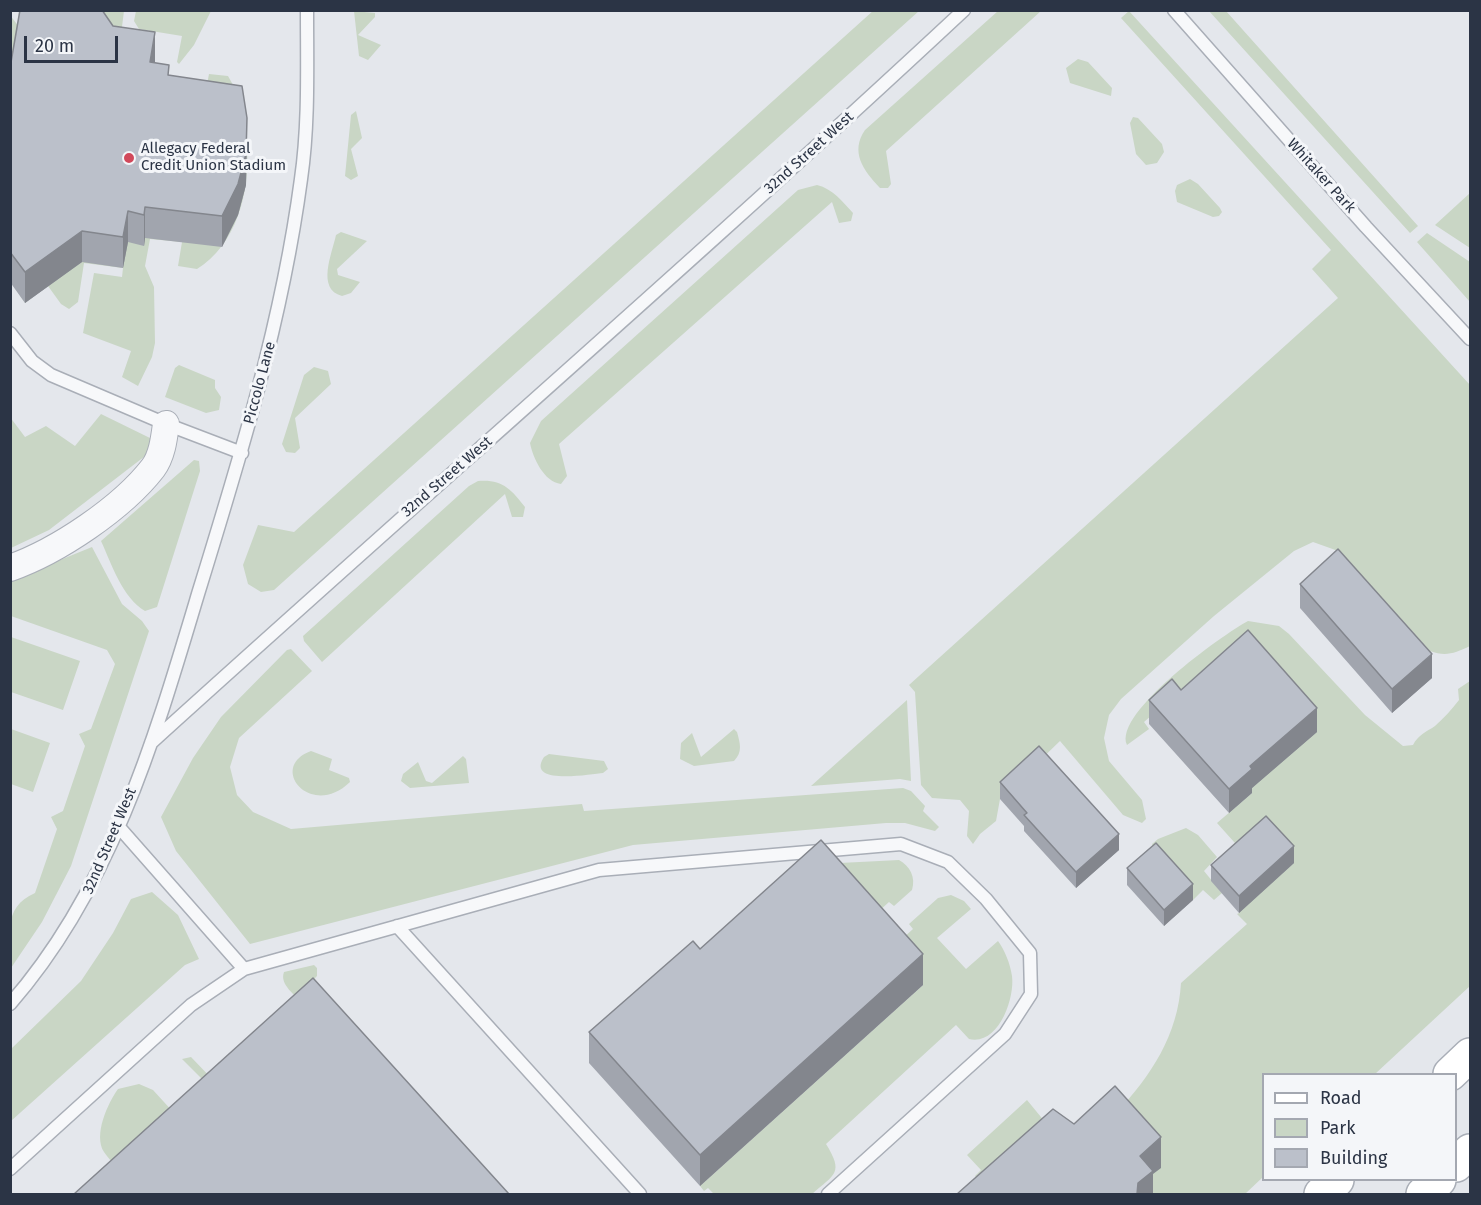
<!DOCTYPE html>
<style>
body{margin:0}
#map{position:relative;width:1481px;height:1205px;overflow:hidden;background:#e4e7ec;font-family:"Fira Sans",sans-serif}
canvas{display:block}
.frame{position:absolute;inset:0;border:12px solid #2b3445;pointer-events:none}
.legend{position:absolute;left:1262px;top:1073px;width:195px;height:108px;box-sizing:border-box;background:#f4f6f9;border:2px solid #a4a8b1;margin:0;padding:8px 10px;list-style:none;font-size:18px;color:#2b3445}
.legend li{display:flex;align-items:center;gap:12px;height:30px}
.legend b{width:30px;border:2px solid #a4a8b1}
.scale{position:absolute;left:24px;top:36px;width:94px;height:27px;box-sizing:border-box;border:3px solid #2b3445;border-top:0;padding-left:8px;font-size:18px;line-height:21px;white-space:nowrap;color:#2b3445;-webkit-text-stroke:4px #f4f6f9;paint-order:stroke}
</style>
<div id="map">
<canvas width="1481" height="1205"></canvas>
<div class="frame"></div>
<ul class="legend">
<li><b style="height:8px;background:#fff"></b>Road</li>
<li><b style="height:16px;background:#c9d6c5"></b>Park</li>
<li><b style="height:16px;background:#bbc0ca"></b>Building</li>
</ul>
<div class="scale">20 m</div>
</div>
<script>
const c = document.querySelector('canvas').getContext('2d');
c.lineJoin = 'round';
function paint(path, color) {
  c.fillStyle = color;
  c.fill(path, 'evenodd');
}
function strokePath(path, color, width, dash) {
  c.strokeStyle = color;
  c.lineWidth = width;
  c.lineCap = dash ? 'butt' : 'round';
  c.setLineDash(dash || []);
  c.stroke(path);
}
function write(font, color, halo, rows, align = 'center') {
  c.font = font + ' "Fira Sans",sans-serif';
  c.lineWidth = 6;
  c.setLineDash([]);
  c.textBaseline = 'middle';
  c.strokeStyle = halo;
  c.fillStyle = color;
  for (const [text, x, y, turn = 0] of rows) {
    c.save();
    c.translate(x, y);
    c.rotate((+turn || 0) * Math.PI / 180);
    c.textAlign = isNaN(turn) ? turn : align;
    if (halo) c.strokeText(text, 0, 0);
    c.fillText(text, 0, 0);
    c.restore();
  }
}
paint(new Path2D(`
 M874 10 919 11 274 590 261 592 248 584 243 565 258 525 294 532Z
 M99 11H124L118 58 202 111 209 74 228 76 246 108C241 121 246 134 247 149 250 193 236 245 197 269L178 266 182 242 150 239 145 266 154 287 155 343 152 357 138 386 122 377 131 351 83 333 94 273 122 277 123 268 84 263 78 302 69 309 61 304 48 286 25 303 11 282 10 15 22 31Z
 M136 11V10L211 11 194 45 179 64 177 62 182 36 139 29 134 21Z
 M354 11 375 13V17L358 35 381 45 368 60 359 56Z
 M998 11H1041L886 151 891 184 888 188H880C863 170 850 152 865 130Z
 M1129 11 1470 385V646C1455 653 1446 657 1430 651L1341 552 1313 542 1294 551 1214 616 1121 699 1109 715 1104 738 1109 761 1142 800 1146 819 1142 823 1123 815 1060 741 1000 799 996 821 980 834 973 844 967 836 969 811 960 800 932 798 921 785 915 692 909 685 1338 298 1312 269 1331 250 1121 18Z
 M1209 11H1226L1418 226 1410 233Z
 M1078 59 1088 62 1112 88 1111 96 1070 83 1066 68Z
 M356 111 362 138 351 149 358 176 351 180 345 176 351 115Z
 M1133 117 1138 118 1162 144 1164 152 1157 163 1146 165 1136 154 1130 123Z
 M1190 179 1198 184 1220 208 1222 212 1219 216 1213 217 1177 202 1175 191 1177 185Z
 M817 185C833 189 842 201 853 213L851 221 839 223 832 202 559 444 567 476 561 484C544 482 533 458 530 443L541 421 798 190Z
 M1470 193V248L1435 225Z
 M341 232 367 241 337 269 338 275 360 282 351 293 342 296C316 289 332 254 336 235Z
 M1427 233 1470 262V302L1417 242Z
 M179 365 215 380V388L221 397 219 410 206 413 165 397 175 368Z
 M314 367 328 371 331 384 295 418 300 448 295 453 286 452 282 444 304 375Z
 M101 414 152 439 149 453 49 530 11 548 10 417 25 437 46 426 75 446Z
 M194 460 199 461 200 471 157 607 145 611C122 597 112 565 101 541Z
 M478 481C502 479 511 489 525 507L523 517H512L505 494 322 662 304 641 303 636 469 486Z
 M92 547 122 604 142 621 149 631 71 866 42 922 11 968C11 937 1 908 35 893L57 829 51 817 63 811 85 746 79 734 91 729 115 664 107 650 11 616V580Z
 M1248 621 1279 626 1289 634 1365 715 1403 746 1413 745C1418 735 1426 732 1435 726 1444 718 1452 709 1459 700L1458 689 1470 681V986L1375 1074H1264L1263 1177 1245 1194H1147L1116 1113C1151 1076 1178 1035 1181 983L1247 924 1237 914 1239 913 1243 852 1217 823 1252 793 1236 641 1144 722 1149 729 1127 745C1113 713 1222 635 1248 621Z
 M11 637 80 661 63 710 11 692Z
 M291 649 312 671 239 738 230 767 237 795 253 812 291 829 582 804 584 811 903 788 911 791 925 806 923 811 939 827 935 831 905 823H886L633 845 250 944 176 851 161 817 193 758 221 717 287 650Z
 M907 700 911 781 900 779 811 786Z
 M11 729 50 743 33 792 11 784Z
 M734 729 737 732C740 743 743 752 734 761L694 766 680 759 681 743 692 733 701 757Z
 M311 751 332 759 329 770 349 778 350 782C311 820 267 767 311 751Z
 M549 754 604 761 608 769 603 773C591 774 525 786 544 757Z
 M463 756 466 759 469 783 410 788 401 781 403 774 418 762 426 781 432 783Z
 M1186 828 1198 835 1217 857 1204 871 1222 893 1214 900 1203 890 1193 900 1156 859 1152 844 1158 839Z
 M899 860C910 866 916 877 912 890L894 906 889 902 867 922 820 864Z
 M152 892 178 915 199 959 185 965 11 1121V1049L81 981 113 933 131 899Z
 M951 895 964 901 971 909 937 938 966 969 998 941C1005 951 1010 963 1012 976 1015 999 998 1046 969 1039L956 1025 826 1144C844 1173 835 1174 812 1194H714L708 1188 704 1191 700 1186 923 985 891 949 913 929 909 924 938 898Z
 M314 965 317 968V976L303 990 317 1006 218 1095 182 1059 191 1057 215 1082 303 1005C296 995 279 985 284 972Z
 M139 1084 153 1090 185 1125 126 1177C119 1169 110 1161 104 1152 93 1135 108 1103 118 1089Z
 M1027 1100 1050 1128 986 1188 975 1176 981 1170 967 1155Z`), '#c9d6c5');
const lane = new Path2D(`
 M1174 10 1366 227 1470 339
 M10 333 32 361 51 375 166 424 242 453
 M151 743C421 498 697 259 964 10
 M118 826 244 969
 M397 926 640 1194
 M10 1004C111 889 155 738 198 594 240 458 282 322 301 179 309 124 307 67 307 10
 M10 1169 191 1005 244 969 599 870 901 844 948 862 986 899 1030 953 1031 994 1005 1034 828 1194`);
const street = new Path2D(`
 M10 568C58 551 122 508 153 468 162 456 164 439 166 424`);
const secondary = new Path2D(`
 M1450 1074 1470 1055
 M1456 1165 1470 1151
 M1321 1194 1337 1180
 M1423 1194 1439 1180`);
strokePath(lane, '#a9aeb7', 15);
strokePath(street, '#a9aeb7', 28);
strokePath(secondary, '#a9aeb7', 36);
strokePath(lane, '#f7f8fa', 12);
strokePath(street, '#f7f8fa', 26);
strokePath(secondary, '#fff', 33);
paint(new Path2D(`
 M113 26 169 75 247 148 246 185 238 215 222 247 145 238 144 246 128 242 123 268 82 262 25 303 10 282V68Z
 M1300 584 1432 678 1392 713 1300 608Z
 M1181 690 1317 732 1252 788V793L1229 813 1149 724V700Z
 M1000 782 1119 850 1076 888 1024 831V826L1000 799Z
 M1294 863 1239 913 1211 881V865Z
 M1127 868 1193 900 1164 926 1127 885Z
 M700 949 923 985 700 1186 589 1063V1032Z`), '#a1a5ae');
paint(new Path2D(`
 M155 32V63L150 62Z
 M247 118 246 185 238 215 222 247V216Z
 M145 207V238L144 246V215Z
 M128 211V242L123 268V237Z
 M82 231V262L25 303V272Z
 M1432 654V678L1392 713V689Z
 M1317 708V732L1252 788V793L1229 813V789L1250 766Z
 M1119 834V850L1076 888V872Z
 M1294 846V863L1239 913V896Z
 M1193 884V900L1164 926V910Z
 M923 954V985L700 1186V1155Z
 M1161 1137V1168L1153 1174V1194H1137L1140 1156Z`), '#83868d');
const building = new Path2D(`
 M20 10H102L113 26 155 32 150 62 169 65 168 75 242 86 247 118 246 154 238 184 222 216 145 207 144 215 128 211 123 237 82 231 25 272 10 252V68Z
 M1338 549 1432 654 1392 689 1300 584Z
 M1248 630 1317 708 1250 766 1252 769 1229 789 1149 700 1172 679 1181 690Z
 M1039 746 1119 834 1076 872 1024 815 1027 813 1000 782Z
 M1266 816 1294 846 1239 896 1211 865Z
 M821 840 923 954 700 1155 589 1032 693 941 700 949Z
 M1156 843 1193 884 1164 910 1127 868Z
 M313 978 509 1194H74Z
 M1115 1086 1161 1137 1140 1156 1153 1171 1138 1183 1137 1194H957L1053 1109 1074 1124Z`);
paint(building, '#bbc0ca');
strokePath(building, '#83868d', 1.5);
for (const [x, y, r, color] of [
 [129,158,6,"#d1495b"]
]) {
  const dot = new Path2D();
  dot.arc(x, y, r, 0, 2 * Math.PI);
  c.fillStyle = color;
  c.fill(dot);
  strokePath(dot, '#f4f6f9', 2);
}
write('15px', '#2b3445', '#f4f6f9', [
 ["Allegacy Federal",141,149],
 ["Credit Union Stadium",141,166]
], 'left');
write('15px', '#2b3445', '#f4f6f9', [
 ["32nd Street West",809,153,-42],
 ["Whitaker Park",1321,176,48],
 ["Piccolo Lane",260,383,-75],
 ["32nd Street West",447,477,-41],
 ["32nd Street West",110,841,-67]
]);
</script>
